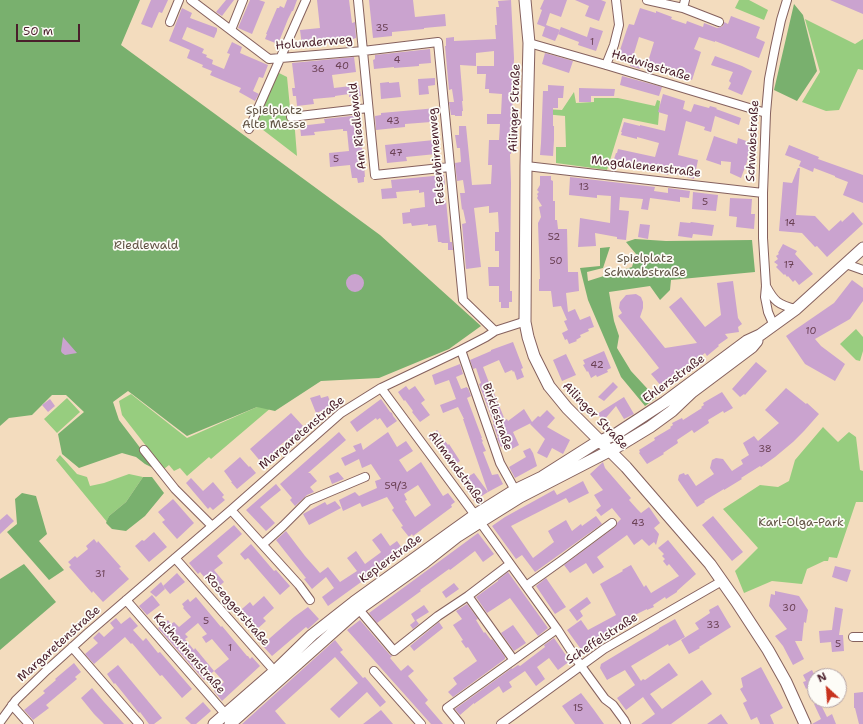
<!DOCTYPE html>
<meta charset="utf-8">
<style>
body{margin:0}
#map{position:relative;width:863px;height:724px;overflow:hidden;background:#f3dcbe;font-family:"Shantell Sans",sans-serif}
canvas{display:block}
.north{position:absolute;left:807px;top:668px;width:40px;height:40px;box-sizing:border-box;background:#fdfcf7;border:1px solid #b5a4a5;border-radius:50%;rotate:334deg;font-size:11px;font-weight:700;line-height:16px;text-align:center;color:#4a1f2b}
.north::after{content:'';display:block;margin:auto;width:14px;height:18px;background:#c8321e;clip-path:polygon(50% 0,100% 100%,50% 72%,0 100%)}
.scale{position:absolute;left:16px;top:24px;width:64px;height:18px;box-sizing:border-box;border:2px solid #4a1f2b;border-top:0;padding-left:5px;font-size:12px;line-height:14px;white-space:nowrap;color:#4a1f2b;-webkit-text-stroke:3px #fdfcf7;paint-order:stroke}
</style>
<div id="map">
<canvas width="863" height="724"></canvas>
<div class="north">N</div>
<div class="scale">50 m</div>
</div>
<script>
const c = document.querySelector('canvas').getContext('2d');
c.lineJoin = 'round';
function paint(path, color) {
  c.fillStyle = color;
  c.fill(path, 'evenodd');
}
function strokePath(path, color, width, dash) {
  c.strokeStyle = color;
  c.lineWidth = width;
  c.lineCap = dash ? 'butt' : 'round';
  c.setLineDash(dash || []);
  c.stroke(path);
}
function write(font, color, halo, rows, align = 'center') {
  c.font = font + ' "Shantell Sans",sans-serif';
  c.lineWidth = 3.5;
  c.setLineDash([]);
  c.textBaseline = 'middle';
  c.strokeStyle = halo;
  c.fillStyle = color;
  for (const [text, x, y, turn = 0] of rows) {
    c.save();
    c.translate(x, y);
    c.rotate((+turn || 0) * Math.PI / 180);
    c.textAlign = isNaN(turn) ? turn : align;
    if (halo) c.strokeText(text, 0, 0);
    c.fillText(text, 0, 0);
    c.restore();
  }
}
paint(new Path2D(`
 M739 0H749L768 10 764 20 735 8Z
 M805 19 855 44 863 39V70L858 69 839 110 826 111 802 102 820 72Z
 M277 72 287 77 291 118H294L297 156 254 123Z
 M574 92 576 103 594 102V98H618L655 106 657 100 660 101 658 125 623 118 607 170 556 163V147H566L565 116 544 114V109L562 110Z
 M856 329 863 337V351L860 361 856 360 840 344Z
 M131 394 187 438 257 407H272L211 459 209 457 187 476 180 468 174 471 169 465 164 469 122 415 119 401Z
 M67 398 80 412 57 433 44 419Z
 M823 427 838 442 849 432 856 437 860 470 863 471V502H856L837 558 829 557 828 561H824L807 569 802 584 772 581 744 593 735 571 758 548 723 509 760 485 778 487 789 481 795 460Z
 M60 455 77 474 87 477 90 486 104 483 129 474 143 477 126 502 109 516 107 522 56 460Z`), '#97cd7f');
paint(new Path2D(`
 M0 0H140L121 45 380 235 481 326 449 349 379 378 321 381 275 411 257 407 187 436 128 391 113 402 119 420 157 470 145 464 136 457 122 453 79 468 62 454 58 434 84 412 66 395H52L32 415 9 418 0 426Z
 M794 4 803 15 817 71 797 101 774 90Z
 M635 239 666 241 752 240 755 272 671 280 670 290 660 300 650 286 609 292 614 321 619 336 617 348 631 371 656 398 645 406 621 377 588 300 580 268 600 266V248L610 247 603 268 587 272 588 281 632 267 636 254 626 242Z
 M143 477H152L164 493 145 516 126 531 112 529 106 523 109 516 126 502Z
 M22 493 36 496 47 534 39 541 64 570 49 580 7 532 17 524 15 499Z
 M24 564 56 602 0 650V579Z`), '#79b06e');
paint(new Path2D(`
 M151 0H168L162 13 159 12 152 28 141 24Z
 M226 0H234L222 16 216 12Z
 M250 0H259L265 2 252 34 238 28Z
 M287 0H297L293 11H292L288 19 278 44 265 39 267 34H266L277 8H279L280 6 284 8Z
 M317 0H349L352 23 355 22 356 38 353 39 352 37 338 39V42L302 45 300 30 320 28Z
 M369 0H413L415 17 445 14 446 26 424 28V29L392 32V36L373 38Z
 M511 0 514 58 511 154H510L511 183 510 285V291H512V302H509V308H501V302H499V286H489L488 267H499V251H495V232H499L498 212 489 213V206L474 208 481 267 466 269 462 224 466 223 463 209 462 210 460 193H465L463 180 457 181 455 163 461 162 460 148H457L455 135H459V126H466L472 185 491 184 492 165H488L489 140H499L500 124H487V114H501L502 94 489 93V89H485L486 74H477V66H494V51L476 53V66L460 65 463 101H462L463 111H462V116H455V115H451L449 102H454L452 89 449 90 445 46H446V38L454 37V41L496 39 495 25H497L496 7H499L498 1Z
 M544 0H567L561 17 550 13 546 25 560 30 555 41 542 36 545 27 537 24 542 10 540 9Z
 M575 0H601L606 2 599 21 585 16 589 6Z
 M830 0H863V14Z
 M182 8 192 13 190 18 217 28V31L214 38 187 27 182 39 204 49 202 53 207 55 206 57 213 60 212 64 224 69 230 54 227 53 232 42 242 47 240 53 268 65 263 78 259 77 253 91 259 94 255 101 239 92 241 88 210 75 212 71 202 67 203 65 187 58 190 50 169 41Z
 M640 8 656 13V11L672 17 671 19 686 24 687 21 703 27 704 23 717 28 723 26 724 22 728 24 731 16 760 27 756 38 765 42 759 58 715 41V42L699 37 694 49 701 52 692 80 647 65 654 42 639 37 631 63 617 59 627 29 629 24 634 25Z
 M561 27 587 37 590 27 603 31 596 51 578 45 579 42 558 34Z
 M430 49 431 63 419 64V66L394 68V67L374 69 373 60 375 59V55Z
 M545 53 573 61 569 73 542 64Z
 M715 56 742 66 752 71 742 95 728 89 731 83 729 81 733 72 711 65Z
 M354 57 356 72 332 75 334 88 359 85 361 96 349 97V94L335 96V97L313 99 314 104 297 106 296 96H293L292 88H295L292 63Z
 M633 59 642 62 640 69 630 66Z
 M622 76 662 87 659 96 620 85Z
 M435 78V85L428 86 429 94 419 95 418 79Z
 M389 82V83L399 82 401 97 381 99 380 83Z
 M548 85 564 86 563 98H558V108H553V126H554V140L553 156 540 155 541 143 543 91H548Z
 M579 88 615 89 614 96H591V102H579Z
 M663 94 685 101 683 109 691 112 694 104 709 108 710 106 717 108 716 109 741 118 739 125 715 116 711 132 704 130 705 127 686 121 678 155 698 160 694 179 669 172 668 175 652 171V169L630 164V165L615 161 616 159H614L616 153H617L618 149 655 157 659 143 637 137V139L621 135 622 132H621L624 122 640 126V125L665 131 668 115 658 112Z
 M437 108 438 116H431V122L405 124V127L376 130 375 116 381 115V113Z
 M360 115 361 126 354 127 356 142 361 141 363 153H359L360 166 364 165 365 177H364V182L358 183 357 178H352L350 165 330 167 329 153 349 151 347 131H343V129L314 132 315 135 301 136 300 126 325 123 324 119Z
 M714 136 737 144 738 138 752 143 747 158 748 159 741 178 730 173 731 162 721 161V165L706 160Z
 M434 140 436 154 406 157 407 161 387 163 385 145Z
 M789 145 819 157 818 159 863 175V203L843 195 848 182 835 177V176L814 168 813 172 799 166 801 161 785 155Z
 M798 168H800L796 215 815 216 829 231 841 220 842 222 853 212 863 224 827 257 817 246 815 247 802 233 779 231 783 182 792 183Z
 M444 175 445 185H442L444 200H446L450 242H452L453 250H448V243H442L441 242H438L436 225 428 226V224L412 226 411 223 403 224 402 213 410 212V209L425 207 424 192 419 193V190L396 192 397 198 382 199 381 189 392 188 391 180Z
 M540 176H551V180L553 181V201H555V220H557L558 229H567L568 272H578L579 291 566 293 568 312 575 309 580 320 590 316 594 327 588 329 589 331 580 335 581 337 576 340 577 341 569 344 567 339 565 340 562 333 568 330 564 321 567 320 561 306 553 307 551 291H539V279H540L538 223 541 217 539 207 542 206 537 198 538 196 537 194 539 192 537 190 540 185Z
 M570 177 655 187 654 191 668 193V188L690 191 689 198 680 197V202L650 198 648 210 641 209 643 199 620 197 619 210 629 211 626 240 617 239V237L595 233 596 246 578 247 580 218 610 223 611 196 597 195V198L569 195Z
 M693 192 718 195 716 211 692 209Z
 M730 198 752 199 751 214H755L754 229 736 227 737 217 729 216Z
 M680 222 690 223 691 222 714 225 712 236 693 234 692 238 678 236Z
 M640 224 650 225 648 239 638 237Z
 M783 244 797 251 795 254 813 274 799 285 795 280 793 282 788 276 787 277 785 274 784 275 776 267 778 265 774 262 778 259 776 256 779 254 778 253Z
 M346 283a9 9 0 1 1 18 0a9 9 0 1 1-18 0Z
 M852 280 863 288V301L850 319 815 339 821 346 845 364 835 381 805 364 786 336 834 303Z
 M733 281 738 318 742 324 738 327 739 332 725 334 728 338 718 345 719 346 707 356 705 353 683 370 685 373 671 383 670 381 662 387 651 374 659 368 618 316 622 313 619 308 620 302 626 295 636 294 641 297 643 302V308L640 317 665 348 697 343 669 307 681 297 705 327 721 315 717 283Z
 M63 337 77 353 65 355 62 353 61 351Z
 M513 342 523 368 521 369 524 377 517 380 514 371 513 372 512 370 505 373 499 360 483 367 493 393H494L505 420 507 419 508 421 524 409 532 422 538 416 540 417 547 410 555 418 547 427 570 440 563 454 552 448 547 458 537 453 545 439 530 424 531 423 513 432 519 445 510 450 507 444 501 447 497 438H498L493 424H494L479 384 481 383 476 368 473 369 470 360 491 351V350Z
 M604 351 611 368 607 370 608 372 597 377 596 375 591 378 588 371 587 372 583 365 585 364 583 360Z
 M566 354 576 375 562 381 553 360Z
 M756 362 767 371 745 395 744 394 740 397 732 389Z
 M460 364 463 374 456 377 461 389 467 387V388H468L471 396 467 398 482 438H481L483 441 482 442 486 451 483 452 492 475 498 474 503 484 488 492 463 419H464L458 407 443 413 440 405 456 399 449 380 435 385 432 375Z
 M613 382 618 387 604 401 598 397Z
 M406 386 409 390 415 386 425 400 421 403 430 415 420 422 412 412 413 411 405 400 404 401 398 392Z
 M786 388 806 404 807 403 819 414 804 431 793 442 775 457 761 467 760 466 741 478 742 479 724 490V489L704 501 705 502 697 507 678 480 679 475 681 474 684 473 685 475 688 474 696 486 714 474 710 468 712 460 716 458 723 459 732 471 743 464 741 460 749 455 743 443 754 436 758 441 779 423 765 410Z
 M722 392 733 408 724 413 723 411 708 420 709 423 694 433 692 430 677 440 678 443 663 453 664 454 647 464 639 453 640 452 639 450 655 440 654 438 671 428 670 427 673 425 672 423 682 418 683 420 702 408 701 407 704 405 703 403Z
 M320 395 321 398 328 396 332 407 316 413 310 398Z
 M624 397 634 414 624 419 616 406 604 420 597 414Z
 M50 399 55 406 48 412 42 405Z
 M381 399 390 412 392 413 393 416 397 421 387 428 380 418 377 420 376 418 357 432 350 422Z
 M291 413 303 426 301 428 303 431 291 441 289 438 278 447 275 450 278 453 266 463 263 460 261 462 250 449Z
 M437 430 448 445 449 444 460 461 451 468 436 445 435 446 428 437Z
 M339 432 346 440 308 473H310L317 481 310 487 314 492 307 495 295 506 290 500 292 498 280 484Z
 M388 432 397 447 406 441 413 451 399 460 407 472 421 462 443 496 448 493 455 502 451 505 452 507 425 527 413 536 412 534 409 537 401 527 403 526 392 510 394 508 387 497 362 507 360 503 343 511 339 500 355 492 359 496 377 488 375 481 381 479 371 464 362 468 359 459 345 466 341 458 356 451 353 446 361 443 363 450ZM418 485 431 505 415 517 405 501 407 500 404 494Z
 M530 448 533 453 537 466 515 478 509 467 526 457 523 451Z
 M240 457 249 467 250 466 256 473 237 489 231 482H232L224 471Z
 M603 462 605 468 631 498 629 500 637 509 641 513 649 507 660 523 654 528 659 534 656 545 654 542 649 546 642 539 634 545 627 535 597 557 604 567 593 574 586 563 570 573 564 565 615 527 617 523 621 519 612 508 601 516 596 510 601 506 594 495 603 490 590 474Z
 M338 472 344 479 332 484 329 476Z
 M474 473 488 492 474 501 461 481Z
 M191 478 203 491 213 482 224 495 222 497 225 500 213 510 210 507 208 509 186 483Z
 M583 481 589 493 569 503 566 498 511 526 533 558 554 542 548 531 566 520 572 531 581 524 582 526 596 516 602 524 535 572 522 555 516 559 492 526 505 517 554 490 557 495Z
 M276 484 281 490 260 507 275 523 266 531 246 510Z
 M173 499 194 523 177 539 162 522 165 520 158 512Z
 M335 501 341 508 309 525 303 514 325 502 327 505Z
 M7 514 14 521 0 534V520Z
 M713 516 743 552 732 561 702 525Z
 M234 525 242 534 217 556 223 563 214 570 224 582 215 590 200 572 198 574 189 563Z
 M286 531 305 556 320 573 328 567 340 582 357 571 347 558 356 551 365 564 380 553 381 552 372 540 381 533 390 546 397 541 404 551 328 606 322 597 334 588 326 577 312 589 304 579 306 578 276 540Z
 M154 532 167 547 149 562 135 546 142 540 144 541Z
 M478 533 494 554 483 562 475 551 450 570 449 569 420 590 421 591 377 623 369 613Z
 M94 539 97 543 98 541 121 567 119 568 129 579 103 602 93 591 92 593 69 567 71 565 68 562 75 556 77 558 88 549 86 546Z
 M668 540 696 574 677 591V592L666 599 665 597 653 605 654 607 647 610V609L635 615 637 618 596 642 597 643 583 652 567 630 581 620 588 630 616 615 600 584 623 571 622 570 631 565 644 587 646 585 651 593 679 576 669 564 667 566 663 561 665 559 662 556 664 554 658 548Z
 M251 544 274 571 276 570 290 586 280 595 248 558 245 560 240 554Z
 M835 566 851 570 847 582 832 577Z
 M508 572 548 628 538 636 510 598 487 613 476 597 498 581V580Z
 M177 573 185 582 170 594 163 586Z
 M546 578 566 607 555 614 536 586Z
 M161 582 165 589 156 597 150 592Z
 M454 583 459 589 446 598 442 592Z
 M775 591 799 596 808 610 806 623 804 622 802 641H795L804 659 793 665 783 646 775 636 787 629 769 606 771 594 775 595Z
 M152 595 160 605 147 615 139 606Z
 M264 596 274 608 263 618 266 621 253 633 236 614 250 602 253 606Z
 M196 597 221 627 222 626 247 656H248L250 659 252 657 260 666 222 701 214 691 224 682 214 671 204 680 158 628 168 620 171 624 174 622 179 627 191 617 183 608 184 607 182 604 188 599 190 602ZM198 623 207 634 202 637 206 643 212 639 229 659 214 671 195 648 194 650 185 639 188 637 185 634Z
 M587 597 591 603 580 611 583 616 577 621 569 610Z
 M467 604 478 619 476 620 484 633 485 632 491 640 492 639 505 657V659L453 697 448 692 457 684 453 678 477 661 468 647 466 648 461 641 463 640 453 625 462 619 456 611Z
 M424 605 429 612 416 620 419 624 413 629 410 625 415 621 411 614Z
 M718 605 731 627 699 647 700 648 689 654 681 640 699 629 695 623 710 613 709 610Z
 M308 607 319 619 308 629 306 627 272 656 262 645 294 617Z
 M835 607 843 609 839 635H843L844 651 832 652 831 642 820 643 819 631 832 630Z
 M130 617 138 626 133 630 143 641 146 638 158 653 160 652 192 689 182 698 162 675 160 676 132 643 131 644 125 637 94 664 85 654 98 643 93 638 99 632 104 637 114 628 110 623 116 618 121 624Z
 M675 619 685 637 669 646 668 644 631 666 641 681 643 679 645 680 669 663 678 675 650 694 662 709 702 680 712 694 671 724H641L655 714 643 697 626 710 617 698 635 685 625 670 607 680 600 668 601 664 659 629V628Z
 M360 620 390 655 392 656 390 658 401 671 408 665 414 671 408 676 428 700 425 703 443 724H431L347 630Z
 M439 622 443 628 414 651 410 646Z
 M513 625 526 643 514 651 501 633Z
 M554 638 570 661 558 670 549 658 537 667 545 679 536 686 525 671 509 682 512 687 503 693 499 686 474 704V703L460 715 455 709 512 668V669L518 665 520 666 545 647 544 645Z
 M335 640 343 650 340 652 363 678 365 677 386 702 380 707 367 692 339 718 330 709 358 683 335 657 275 711 286 724H242Z
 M74 663 81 672 75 677 77 679 46 705 49 708 33 720 24 710 45 693 43 691 56 680 55 679Z
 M118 665 162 718 154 724H149L140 712 139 713 115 683 114 684 107 674Z
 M761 667 783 708 770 715 774 724H760L757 717 751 720 743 703 747 701 740 689 743 687 741 678Z
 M812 670 815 676V694L811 686 806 689 803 682 806 681 803 675Z
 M92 688 104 702 124 724H104L94 714 81 698Z
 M863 692V724H859L855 708H854V693Z
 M581 693 594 710 604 724H575L562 706Z
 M819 701 827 717 832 714 836 724H812L821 719 814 704Z
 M203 702 211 711 196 724H191L185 718Z
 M381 710 393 724H363Z
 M721 714 728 724H707Z`), '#caa3cf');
const street = new Path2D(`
 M191 0 269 59 363 51 438 42 463 300 495 331
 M358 0 375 175 450 167
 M647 0 683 8 719 22
 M683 8 685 0
 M170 22 179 0
 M231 30 243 0
 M529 43 606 65 766 113
 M606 65 614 45 619 25 616 0
 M291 117 368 108
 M249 129 306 0
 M526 166 763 193
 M846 264 863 270
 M766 286C774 301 778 305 796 309
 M774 326 768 312 765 297 766 286 763 238V193L766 113 769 79 775 48 781 20 787 0
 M461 350 500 463 515 490
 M381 388 475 515 557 629 581 666 605 699 613 705 624 720 626 724
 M144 450 175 489 212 526
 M231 510 299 585 310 600
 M263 544 283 526 308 501 365 477
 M175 558 271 667 278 674
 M526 586 561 561 612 523
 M468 596 513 659
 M126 600 228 717
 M356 606 394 651 438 616 468 596 510 564
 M853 637H863
 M72 647 139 724
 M374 671 421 724
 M12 705 29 724
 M0 722 16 700 47 670 89 632 231 510 341 413 381 388 461 350 486 337 495 331 520 323 525 322
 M460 724 447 708 557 629
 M501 724 604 649 722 581`);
const secondary = new Path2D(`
 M525 0 529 43 526 166 525 322 528 337 534 356 549 386 567 408 626 467 710 564 736 601 768 650 786 682 805 724
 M214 724 275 671 312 635 354 602 454 530 475 515 515 490 542 477 594 444 616 434 665 402 747 341 760 335 796 309 863 248
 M230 724 359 609 425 562 458 536 480 522 520 497 617 447 650 427 672 411 692 392 752 347 757 341`);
strokePath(street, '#85615e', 10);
strokePath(secondary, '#85615e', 13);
strokePath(street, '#fff', 8);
strokePath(secondary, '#fff', 11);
write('10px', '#6a4054', null, [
 ["35",382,28],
 ["1",592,42],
 ["4",397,60],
 ["40",342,66],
 ["36",318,69],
 ["43",393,121],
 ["47",396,153],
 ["5",336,159],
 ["13",584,187],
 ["5",705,202],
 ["14",790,223],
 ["52",554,237],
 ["50",556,261],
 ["17",789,265],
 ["10",811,331],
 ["42",597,365],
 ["38",765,449],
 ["59/3",396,486],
 ["43",638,523],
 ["31",100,574],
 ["30",789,608],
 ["5",206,621],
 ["33",713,625],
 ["5",838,644],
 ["1",230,648],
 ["15",578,708]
]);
write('12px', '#4a1f2b', '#fdfcf7', [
 ["Holunderweg",314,43,-5],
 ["Hadwigstraße",651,66,17],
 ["Ailinger Straße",515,108,-88],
 ["Am Riedlewald",358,126,-96],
 ["Schwabstraße",753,141,-87],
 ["Felsenbirnenweg",437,156,-95],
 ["Magdalenenstraße",646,167,7],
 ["Ehlersstraße",674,379,-36],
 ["Ailinger Straße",595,416,46],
 ["Birklestraße",497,417,71],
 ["Margaretenstraße",302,433,-40],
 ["Allmandstraße",456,468,54],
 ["Keplerstraße",391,559,-36],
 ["Roseggerstraße",237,610,49],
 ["Scheffelstraße",602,639,-33],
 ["Margaretenstraße",59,644,-42],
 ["Katharinenstraße",189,654,49]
]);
write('12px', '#615344', '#fdfcf7', [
 ["Spielplatz",274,111],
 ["Alte Messe",274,125],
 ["Riedlewald",146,246],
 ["Spielplatz",645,259],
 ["Schwabstraße",645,273],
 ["Karl-Olga-Park",801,523]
]);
</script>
